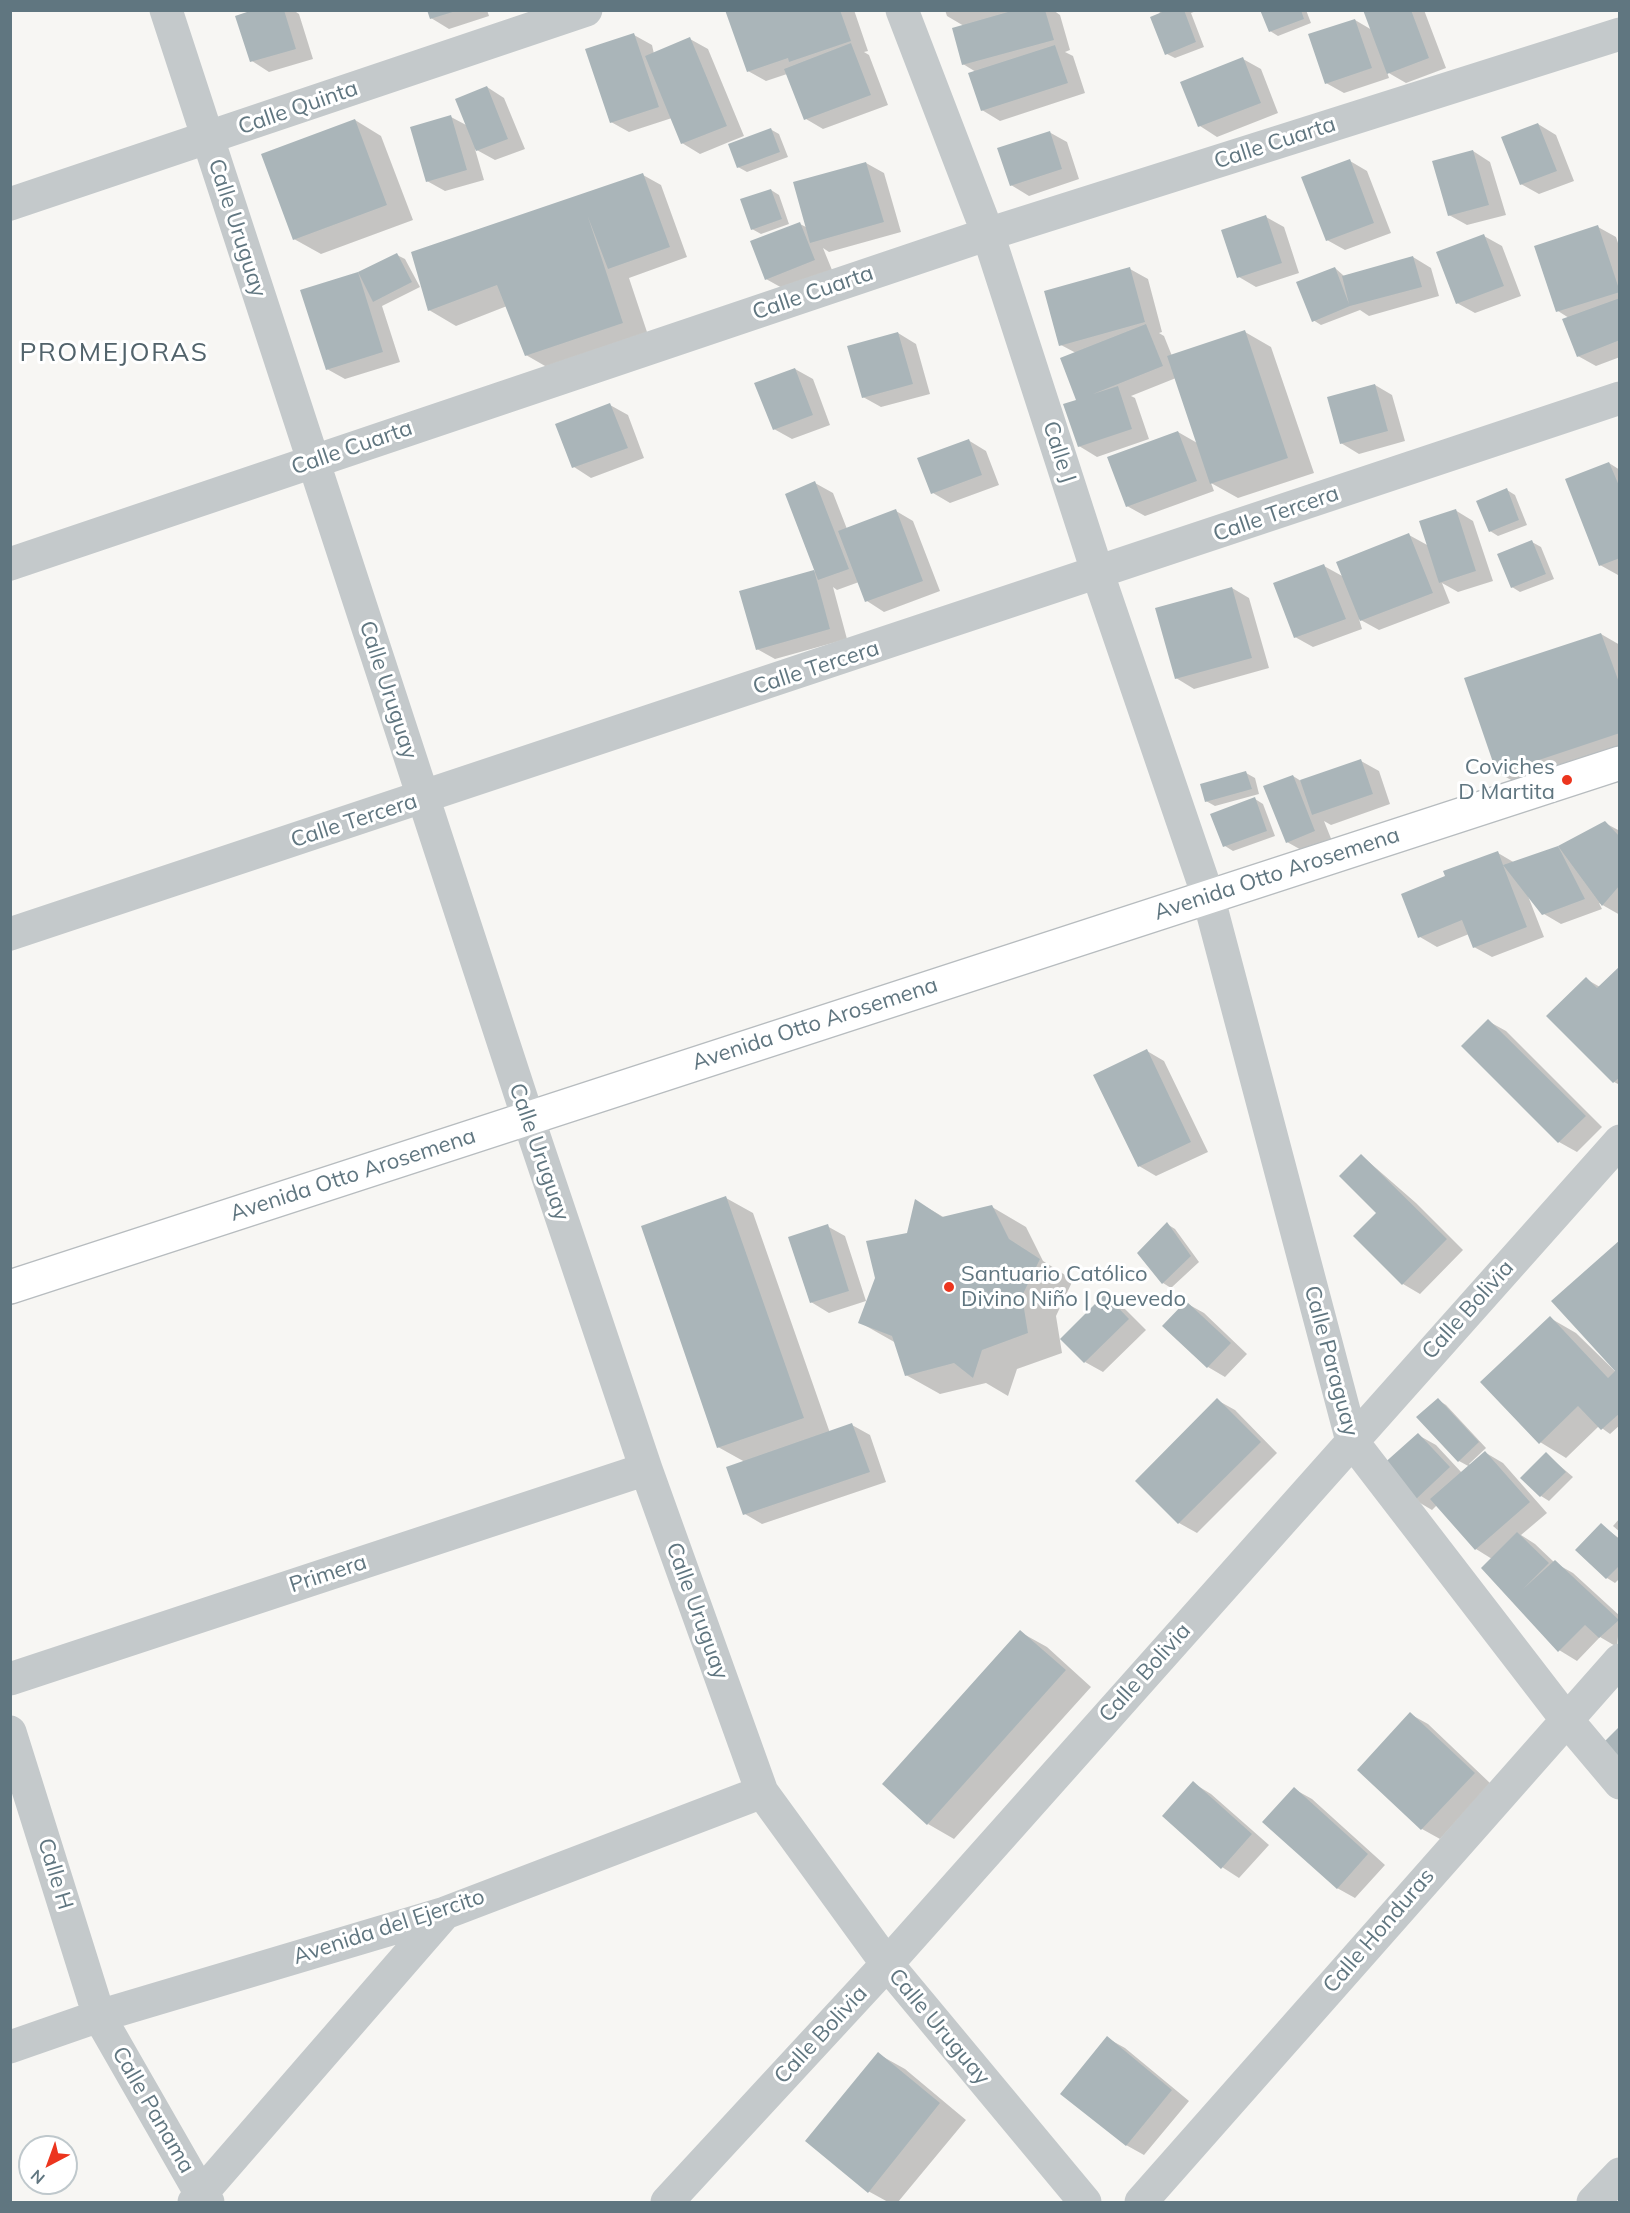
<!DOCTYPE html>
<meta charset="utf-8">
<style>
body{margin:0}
#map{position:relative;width:1630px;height:2213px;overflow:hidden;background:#f7f6f3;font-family:Mulish,sans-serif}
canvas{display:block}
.frame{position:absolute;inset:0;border:12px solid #607680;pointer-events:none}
.north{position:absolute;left:18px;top:2135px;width:60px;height:60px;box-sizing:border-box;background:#fff;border:2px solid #bfc8cc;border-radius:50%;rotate:221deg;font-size:16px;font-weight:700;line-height:24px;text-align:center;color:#607680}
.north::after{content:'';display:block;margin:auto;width:21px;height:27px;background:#ec351e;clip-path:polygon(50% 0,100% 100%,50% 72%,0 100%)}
</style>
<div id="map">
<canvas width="1630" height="2213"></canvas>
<div class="frame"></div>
<div class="north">N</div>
</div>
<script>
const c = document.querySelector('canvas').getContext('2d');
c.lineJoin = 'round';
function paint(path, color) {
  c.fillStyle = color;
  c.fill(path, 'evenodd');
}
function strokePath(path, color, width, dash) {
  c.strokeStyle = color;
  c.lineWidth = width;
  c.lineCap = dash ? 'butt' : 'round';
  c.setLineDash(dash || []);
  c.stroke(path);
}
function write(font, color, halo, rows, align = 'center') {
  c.font = font + ' Mulish,sans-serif';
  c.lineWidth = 6;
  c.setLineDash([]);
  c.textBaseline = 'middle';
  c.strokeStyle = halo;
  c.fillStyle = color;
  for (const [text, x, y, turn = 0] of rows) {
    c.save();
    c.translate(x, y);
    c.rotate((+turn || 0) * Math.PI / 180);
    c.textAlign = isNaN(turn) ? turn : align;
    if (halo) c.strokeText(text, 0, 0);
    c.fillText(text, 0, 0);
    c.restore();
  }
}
paint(new Path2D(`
 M258 10H293L299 14 313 59 269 72 252 61Z
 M429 10H487L489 16 449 29 431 18Z
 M727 10H854L868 51 864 52 869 55 888 105 823 129 806 119 787 74 766 81 748 71Z
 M945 10H1053L1060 15 1070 50 1065 52 1073 56 1085 93 1000 121 982 110 976 72 963 64 964 26 947 16Z
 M1156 10H1199L1191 13 1204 47 1175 58 1167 54 1162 14Z
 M1262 10H1306L1311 23 1278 36 1270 31Z
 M1364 10H1424L1446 68 1406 83 1387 72 1389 78 1344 93 1326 83 1355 20 1372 30Z
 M634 35 652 45 654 54 690 39 708 49 744 136 729 142 730 145 770 129 779 134 788 157 747 172 738 167 729 142 700 154 682 143 672 118 629 132 611 122Z
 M1243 59 1261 69 1278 113 1217 137 1200 126Z
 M487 87 504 98 525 149 495 160 475 149 484 180 445 191 427 181 451 117 468 126Z
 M355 120 381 136 413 220 321 254 294 239Z
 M1538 124 1556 135 1574 181 1539 194 1521 184Z
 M1049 132 1067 142 1079 179 1029 196 1011 185Z
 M1473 151 1490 162 1506 215 1467 225 1449 215Z
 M1350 161 1367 171 1391 233 1345 250 1327 240Z
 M866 163 884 173 901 232 829 252 823 248 832 270 784 289 766 279 800 224 808 228Z
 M643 175 661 185 687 257 629 278 649 338 552 370 526 355 507 306 456 326 429 310Z
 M771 190 779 195 789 224 761 234 752 229Z
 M1266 217 1284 227 1299 273 1256 287 1239 277Z
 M1598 227 1616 237 1620 249V357L1596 366 1578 356 1569 318 1558 311Z
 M1484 236 1502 246 1521 296 1475 313 1457 303Z
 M397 255 405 259 420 287 382 306 400 362 345 379 327 369 302 291 359 273Z
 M1413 257 1431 268 1439 296 1369 316 1360 310 1321 325 1313 320 1335 268 1344 276Z
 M1130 269 1148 279 1162 332 1159 333 1164 336 1172 356 1245 332 1271 347 1314 473 1238 498 1211 483 1214 491 1145 516 1127 506 1178 432 1199 444 1176 378 1131 396 1135 398 1149 439 1097 457 1079 446 1076 353 1061 345Z
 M898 333 916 344 930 394 881 407 863 397Z
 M795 369 813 379 830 425 792 439 774 429Z
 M1375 385 1392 395 1405 441 1359 454 1341 443Z
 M610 405 628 415 644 458 591 478 574 467 557 425Z
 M968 440 986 451 999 485 950 503 933 493Z
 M1609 463 1620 470 1618 575 1600 565Z
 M815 483 833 493 847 529 896 511 913 521 940 591 884 612 867 601 859 582 837 590 833 587 847 639 775 659 757 649 741 592 816 571Z
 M1507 490 1515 495 1527 525 1498 536 1490 531Z
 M1455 510 1473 521 1493 581 1458 592 1442 583 1450 603 1379 630 1359 619 1362 629 1313 647 1295 637 1324 566 1344 577 1409 535 1429 546Z
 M1532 542 1541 547 1554 579 1520 592 1512 587Z
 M1232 588 1249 598 1269 668 1194 689 1176 678Z
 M1601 634 1620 645V757L1525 788 1499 773Z
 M1361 761 1379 771 1390 804 1331 825 1324 821 1332 841 1305 852 1287 842 1293 776 1301 781Z
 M1246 773 1255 778 1259 794 1215 806 1206 801Z
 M1255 799 1263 804 1275 836 1233 851 1225 846Z
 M1605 823 1620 831V915L1599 903 1602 909 1561 924 1544 914 1528 896 1544 937 1492 957 1474 947 1469 934 1437 947 1420 937 1447 877 1498 853 1515 863 1558 848Z
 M1620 968V1085L1614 1082 1586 979 1600 987Z
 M1488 1021 1506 1031 1602 1127 1577 1152 1559 1142 1463 1046Z
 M1147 1051 1164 1061 1208 1152 1156 1176 1139 1166Z
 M1361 1155 1416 1203 1463 1250 1420 1294 1403 1284Z
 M726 1198 753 1213 830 1433 852 1425 870 1435 886 1482 762 1524 745 1514V1462L718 1447Z
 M916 1201 945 1218 992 1207 1026 1227 1043 1261 1073 1280 1056 1316 1062 1353 1017 1369 1008 1396 986 1383 940 1394 906 1375 896 1343 859 1322 908 1234Z
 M1167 1224 1175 1229 1199 1262 1171 1288 1163 1283Z
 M827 1226 845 1236 866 1301 829 1313 811 1302Z
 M1105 1296 1123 1307 1146 1330 1103 1372 1085 1362Z
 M1186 1303 1204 1313 1247 1354 1225 1377 1208 1367Z
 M1550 1318 1576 1333 1620 1376V1425L1610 1434 1599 1426 1566 1458 1540 1442Z
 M1217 1400 1235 1410 1277 1453 1197 1533 1179 1523 1137 1481Z
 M1438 1400 1446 1405 1486 1448 1469 1464 1471 1466 1486 1453 1503 1463 1547 1513 1521 1535 1535 1544 1555 1563 1573 1573 1620 1616 1617 1647 1600 1637 1577 1661 1559 1650 1492 1559 1476 1549 1437 1505 1432 1510 1415 1500 1418 1435 1436 1445 1462 1473 1470 1467 1459 1461Z
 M1546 1454 1573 1477 1549 1501 1541 1496Z
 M1620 1518V1532L1613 1526Z
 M1601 1525 1620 1539V1578L1615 1583 1607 1578Z
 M1020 1632 1047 1647 1091 1687 954 1839 928 1824Z
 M1410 1714 1428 1724 1491 1784 1440 1839 1422 1829 1359 1770Z
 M1193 1783 1211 1794 1269 1845 1239 1878 1222 1867Z
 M1294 1789 1312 1799 1385 1865 1355 1898 1337 1888Z
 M1107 2038 1125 2048 1189 2101 1144 2155 1126 2145Z
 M878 2054 905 2069 966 2120 898 2202H888L868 2191Z`), '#0003');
paint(new Path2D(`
 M253 10H284L296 49 250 62 235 16Z
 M427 10H456V11L430 19Z
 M725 10H840L851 41 789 62 788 58 747 72Z
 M1015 10H1045L1054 40 962 65 952 28Z
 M1167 10H1184L1196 42 1165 55 1150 17Z
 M1260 10H1301L1304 19 1269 32Z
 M1363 10H1411L1429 58 1387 74Z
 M1355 19 1372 68 1325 84 1308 34Z
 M634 33 659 107 610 123 585 49Z
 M690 37 727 126 681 144 645 56Z
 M851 43 871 95 804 120 784 69Z
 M1055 45 1068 83 981 111 968 73Z
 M1243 57 1261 103 1198 127 1180 82Z
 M487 86 508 139 476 151 455 99Z
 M451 115 467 170 426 182 410 127Z
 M355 119 387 205 293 240 261 154Z
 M1538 123 1557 171 1520 185 1501 137Z
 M771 128 780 152 737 168 728 144Z
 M1050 131 1062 169 1010 186 997 148Z
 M1473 150 1489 205 1448 216 1432 161Z
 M1350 159 1374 223 1326 241 1301 177Z
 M866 162 884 222 810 243 793 182Z
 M643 173 670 247 608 269 588 217 623 323 525 356 497 285 428 311 411 252Z
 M771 189 782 219 751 230 740 199Z
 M1266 215 1282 263 1237 278 1221 230Z
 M800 222 815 260 765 280 750 241Z
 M1598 225 1620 292 1556 312 1534 246Z
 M1484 234 1504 286 1456 304 1436 252Z
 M397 253 412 282 373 302 358 272 383 352 326 370 300 290 358 272Z
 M1413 256 1422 287 1350 306 1312 322 1296 282 1335 267 1349 304 1342 276Z
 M1130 267 1145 322 1059 346 1044 291Z
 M1620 298V340L1577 357 1562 319Z
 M1146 324 1163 366 1093 394 1118 386 1132 429 1078 447 1063 404 1076 400 1060 358Z
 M1245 330 1288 458 1210 484 1167 356Z
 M898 332 913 384 862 398 847 346Z
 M795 368 813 415 773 430 754 383Z
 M1375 384 1388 431 1340 444 1327 397Z
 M610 403 628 448 572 468 555 424Z
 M1178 431 1197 481 1126 507 1107 457Z
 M969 439 982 475 931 494 917 458Z
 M1609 462 1620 488V558L1599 566 1565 479Z
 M815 481 849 569 818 580 785 494Z
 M1507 488 1519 520 1489 532 1476 501Z
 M896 509 923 581 865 602 838 531Z
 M1456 509 1476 571 1439 583 1419 521Z
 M1409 533 1433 593 1360 621 1336 562Z
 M1532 540 1546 574 1511 588 1497 554Z
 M1324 564 1346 619 1294 638 1273 583Z
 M814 570 830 629 756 650 739 591Z
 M1232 587 1252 658 1175 679 1155 608Z
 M1601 633 1620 685V733L1497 774 1464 678Z
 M1361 759 1373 794 1312 815 1300 780Z
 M1246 771 1252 789 1205 802 1200 784Z
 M1293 775 1315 831 1286 843 1263 786Z
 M1255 797 1267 831 1223 847 1210 814Z
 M1605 821 1620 837V885L1602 906 1558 846Z
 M1558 846 1585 899 1542 915 1503 865 1527 927 1473 948 1462 920 1418 938 1401 894 1445 876 1443 871 1498 851 1503 865Z
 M1620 966V1077L1613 1083 1546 1016 1586 977 1597 988Z
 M1488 1019 1586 1116 1558 1143 1461 1046Z
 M1147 1049 1191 1142 1138 1167 1093 1075Z
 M1361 1154 1447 1239 1402 1285 1353 1236 1376 1213 1339 1176Z
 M726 1196 804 1418 717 1448 641 1226Z
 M915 1199 942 1217 992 1205 1009 1239 1040 1259 1022 1296 1028 1333 982 1350 973 1378 954 1363 905 1376 892 1336 858 1323 875 1278 866 1241 907 1233Z
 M1167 1222 1191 1256 1162 1284 1137 1253Z
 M828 1224 849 1291 810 1303 788 1237Z
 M1620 1240V1413L1601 1430 1578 1406 1539 1444 1480 1382 1550 1316 1608 1378 1615 1371 1551 1301Z
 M1105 1294 1129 1319 1084 1363 1060 1339Z
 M1186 1301 1231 1343 1207 1368 1162 1326Z
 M1217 1398 1261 1442 1178 1524 1135 1481Z
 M1438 1398 1479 1442 1458 1462 1416 1417Z
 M852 1423 870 1472 743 1515 726 1467Z
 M1418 1433 1450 1467 1414 1501 1381 1466Z
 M1485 1451 1530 1502 1475 1550 1430 1499Z
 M1546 1452 1566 1472 1540 1497 1520 1478Z
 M1601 1523 1620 1540V1565L1606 1579 1575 1550Z
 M1517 1532 1549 1563 1523 1589 1555 1560 1619 1620 1599 1638 1585 1625 1558 1652 1481 1568Z
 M1020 1630 1066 1670 927 1825 882 1784Z
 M1410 1712 1475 1773 1421 1830 1357 1770Z
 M1620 1726V1764L1600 1746Z
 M1193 1781 1252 1834 1221 1869 1162 1816Z
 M1294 1787 1368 1854 1337 1889 1262 1822Z
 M1107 2036 1172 2090 1126 2146 1060 2094Z
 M878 2052 940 2103 868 2193 805 2141Z`), '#aab5b9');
const major = new Path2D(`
 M10 1287 1620 763`);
strokePath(major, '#b7bcbf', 36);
strokePath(new Path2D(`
 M166 10 528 1118 646 1469 762 1792 887 1964 1085 2202
 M902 10 988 234 1098 574 1208 896 1352 1441 1566 1719 1620 1783
 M10 204 586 10
 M10 564 988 234 1620 34
 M10 934 1620 398
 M10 1679 646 1469
 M10 1732 99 2016 201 2194 208 2202
 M10 2047 99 2016 445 1913 762 1792
 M194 2202 445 1913
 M667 2202 887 1964 1620 1141
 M1141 2202 1620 1660
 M1593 2202 1620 2174`), '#c4c9cb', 33);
strokePath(major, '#fff', 33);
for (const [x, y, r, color] of [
 [1567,780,6,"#ec351e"],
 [949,1287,6,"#ec351e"]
]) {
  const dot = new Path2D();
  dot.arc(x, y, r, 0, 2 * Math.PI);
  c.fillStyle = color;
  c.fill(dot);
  strokePath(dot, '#fff', 2);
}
write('22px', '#607680', '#fff', [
 ["Calle Quinta",298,108,-19],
 ["Calle Cuarta",1275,143,-18],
 ["Calle Uruguay",237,228,72],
 ["Calle Cuarta",813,293,-19],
 ["Calle Cuarta",352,448,-19],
 ["Calle J",1059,452,72],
 ["Calle Tercera",1276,514,-19],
 ["Calle Tercera",816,668,-18],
 ["Calle Uruguay",388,690,72],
 ["Calle Tercera",354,821,-18],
 ["Avenida Otto Arosemena",1277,874,-18],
 ["Avenida Otto Arosemena",815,1024,-18],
 ["Calle Uruguay",539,1152,71],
 ["Avenida Otto Arosemena",353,1175,-18],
 ["Calle Bolivia",1468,1310,-48],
 ["Calle Paraguay",1331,1361,75],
 ["Primera",328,1574,-18],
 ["Calle Uruguay",697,1611,70],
 ["Calle Bolivia",1145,1673,-48],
 ["Calle H",55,1874,73],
 ["Avenida del Ejercito",389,1927,-18],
 ["Calle Honduras",1379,1931,-49],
 ["Calle Uruguay",939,2027,50],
 ["Calle Bolivia",821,2035,-47],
 ["Calle Panama",153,2110,60]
]);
write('22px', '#607680', '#fff', [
 ["Coviches",1555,767],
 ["D Martita",1555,792],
 ["Santuario Católico",961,1274,"left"],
 ["Divino Niño | Quevedo",961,1299,"left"]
], 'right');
c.letterSpacing = '1.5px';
write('26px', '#52636b', '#fff', [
 ["PROMEJORAS",114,353]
]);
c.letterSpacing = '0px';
</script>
